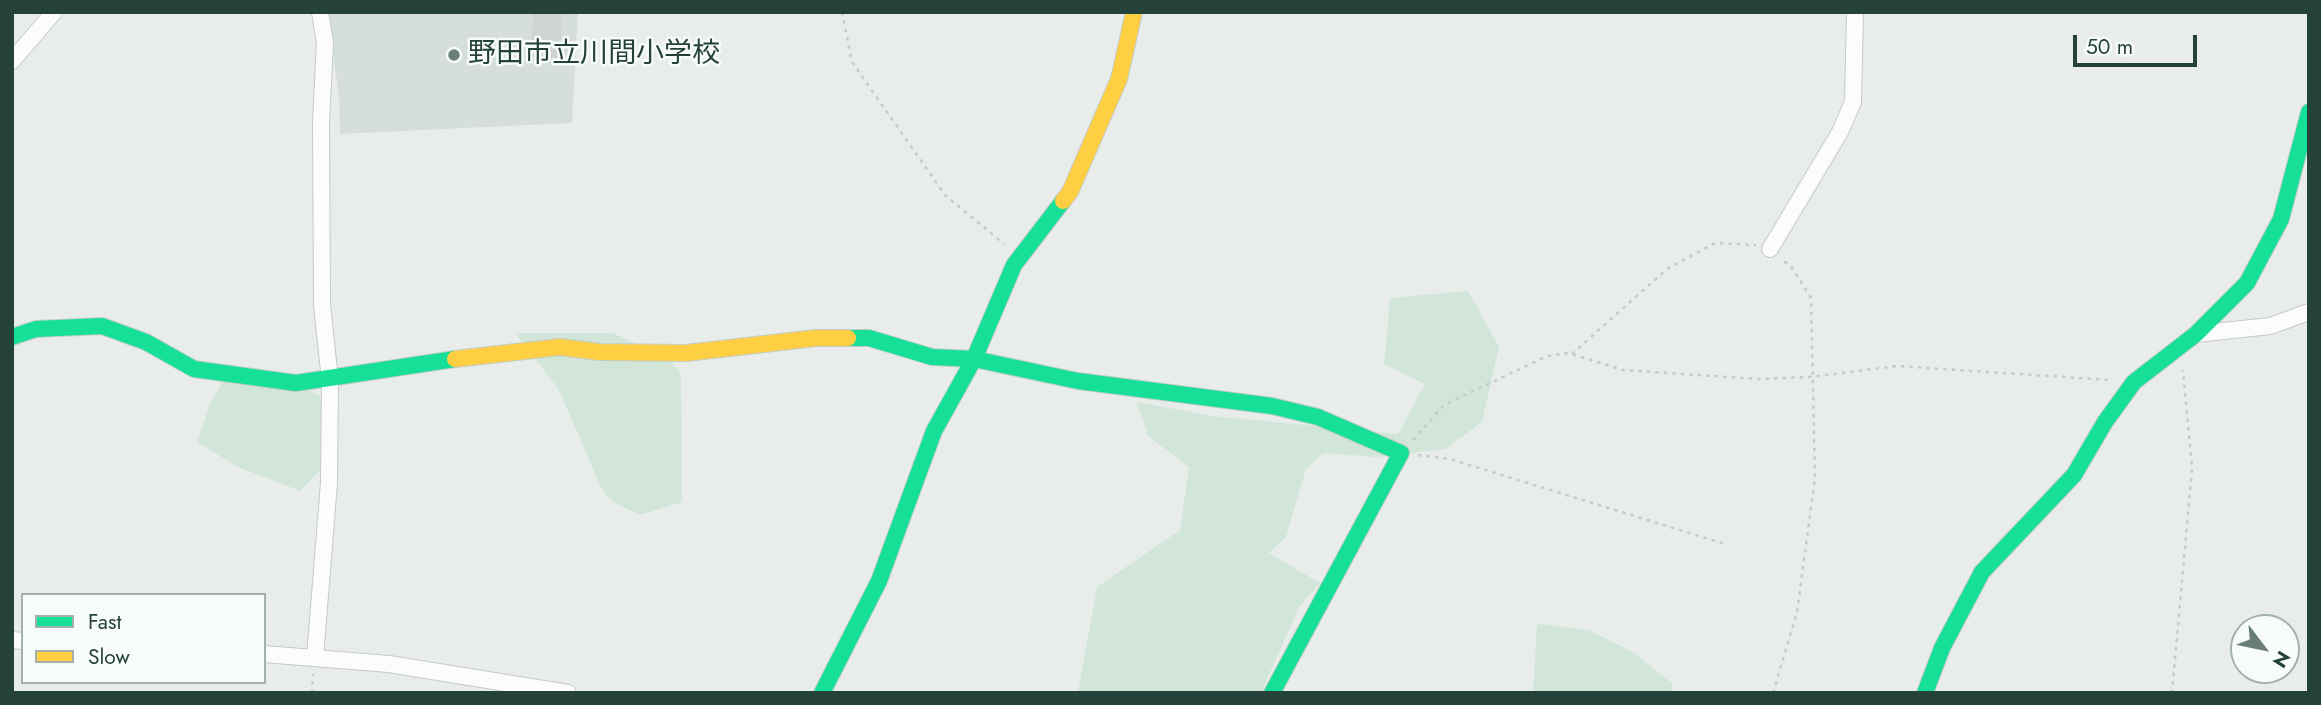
<!DOCTYPE html>
<meta charset="utf-8">
<style>
body{margin:0}
#map{position:relative;width:2321px;height:705px;overflow:hidden;background:#e8edeb;font-family:Jost,sans-serif}
canvas{display:block}
.frame{position:absolute;inset:0;border:14px solid #24423a;pointer-events:none}
.legend{position:absolute;left:21px;top:593px;width:245px;height:91px;box-sizing:border-box;background:#f7fbf9;border:2px solid #a3b1ad;margin:0;padding:9px 12px;list-style:none;font-size:21px;color:#24423a}
.legend li{display:flex;align-items:center;gap:14px;height:35px}
.legend b{width:35px;border:2px solid #a3b1ad}
.north{position:absolute;left:2230px;top:614px;width:70px;height:70px;box-sizing:border-box;background:#f7fbf9;border:2px solid #a3b1ad;border-radius:50%;rotate:122deg;font-size:19px;font-weight:700;line-height:28px;text-align:center;color:#24423a}
.north::after{content:'';display:block;margin:auto;width:24px;height:32px;background:#697e78;clip-path:polygon(50% 0,100% 100%,50% 72%,0 100%)}
.scale{position:absolute;left:2073px;top:35px;width:124px;height:32px;box-sizing:border-box;border:4px solid #24423a;border-top:0;padding-left:9px;font-size:21px;line-height:24px;white-space:nowrap;color:#24423a;-webkit-text-stroke:5px #f7fbf9;paint-order:stroke}
</style>
<div id="map">
<canvas width="2321" height="705"></canvas>
<div class="frame"></div>
<ul class="legend">
<li><b style="height:9px;background:#16e098"></b>Fast</li>
<li><b style="height:9px;background:#ffcf43"></b>Slow</li>
</ul>
<div class="north">N</div>
<div class="scale">50 m</div>
</div>
<script>
const c = document.querySelector('canvas').getContext('2d');
c.lineJoin = 'round';
function paint(path, color) {
  c.fillStyle = color;
  c.fill(path, 'evenodd');
}
function strokePath(path, color, width, dash) {
  c.strokeStyle = color;
  c.lineWidth = width;
  c.lineCap = dash ? 'butt' : 'round';
  c.setLineDash(dash || []);
  c.stroke(path);
}
function write(font, color, halo, rows, align = 'center') {
  c.font = font + ' Jost,"Noto Sans JP",sans-serif';
  c.lineWidth = 5;
  c.setLineDash([]);
  c.textBaseline = 'middle';
  c.strokeStyle = halo;
  c.fillStyle = color;
  for (const [text, x, y, turn = 0] of rows) {
    c.save();
    c.translate(x, y);
    c.rotate((+turn || 0) * Math.PI / 180);
    c.textAlign = isNaN(turn) ? turn : align;
    if (halo) c.strokeText(text, 0, 0);
    c.fillText(text, 0, 0);
    c.restore();
  }
}
paint(new Path2D(`
 M327 12H578L572 123 340 134 339 97Z`), '#d6dedb');
paint(new Path2D(`
 M1468 291 1499 347 1482 422 1446 449 1376 457 1323 453 1306 469 1286 537 1269 553 1320 583 1299 607 1261 693H1078L1097 587 1180 530 1189 467 1148 436 1137 402 1214 416 1398 434 1425 384 1384 364 1390 298Z
 M515 333H612L667 357 681 374 682 502 640 515 611 501 601 487 559 390Z
 M229 372 308 389 337 407 322 468 300 491 238 467 197 442 211 401Z
 M1537 624 1589 630 1633 652 1672 683 1673 693H1533Z`), '#d1e6d8');
paint(new Path2D(`
 M533 12H562L560 58 531 57Z`), '#cfd4d2');
const street = new Path2D(`
 M12 61 54 12
 M1770 249 1840 132 1853 102 1855 12
 M2196 334 2270 326 2309 312
 M12 640 23 641
 M264 654 389 664 568 693
 M315 657 329 483 330 380 322 305 321 123 325 43 320 12`);
const fast = new Path2D(`
 M12 337 36 329 102 326 146 342 194 369 296 383 455 359
 M848 338H869L932 357 974 359 1078 381 1272 406 1318 417 1401 453 1272 693
 M822 693 879 581 934 431 974 359 1014 265 1063 201
 M1925 693 1942 648 1982 572 2074 475 2105 422 2134 382 2196 334 2247 283 2281 219 2309 112`);
const slow = new Path2D(`
 M1063 201 1070 192 1119 79 1134 12
 M455 359 560 347 599 352 686 353 816 338H848`);
strokePath(street, '#c5cac8', 18);
strokePath(fast, '#c3cbc8', 18);
strokePath(slow, '#c3cbc8', 18);
strokePath(new Path2D(`
 M842 12 852 62 945 195 1004 244
 M1572 354 1667 269 1715 243 1756 245
 M1413 440 1444 405 1547 356 1568 353 1623 370 1758 379 1811 377 1897 366 2110 380
 M1418 455 1450 459 1725 544
 M312 693 313 674
 M1773 693 1797 612 1815 478 1811 298 1793 269 1783 260
 M2172 693 2192 468 2183 370`), '#c3ccca', 2.5, [3.5, 5]);
strokePath(street, '#fcfcfc', 16);
strokePath(fast, '#16e098', 16);
strokePath(slow, '#ffcf43', 16);
for (const [x, y, r, color] of [
 [454,55,7,"#697e78"]
]) {
  const dot = new Path2D();
  dot.arc(x, y, r, 0, 2 * Math.PI);
  c.fillStyle = color;
  c.fill(dot);
  strokePath(dot, '#f7fbf9', 2.5);
}
write('28px', '#24423a', '#f7fbf9', [
 ["野田市立川間小学校",468,55]
], 'left');
</script>
